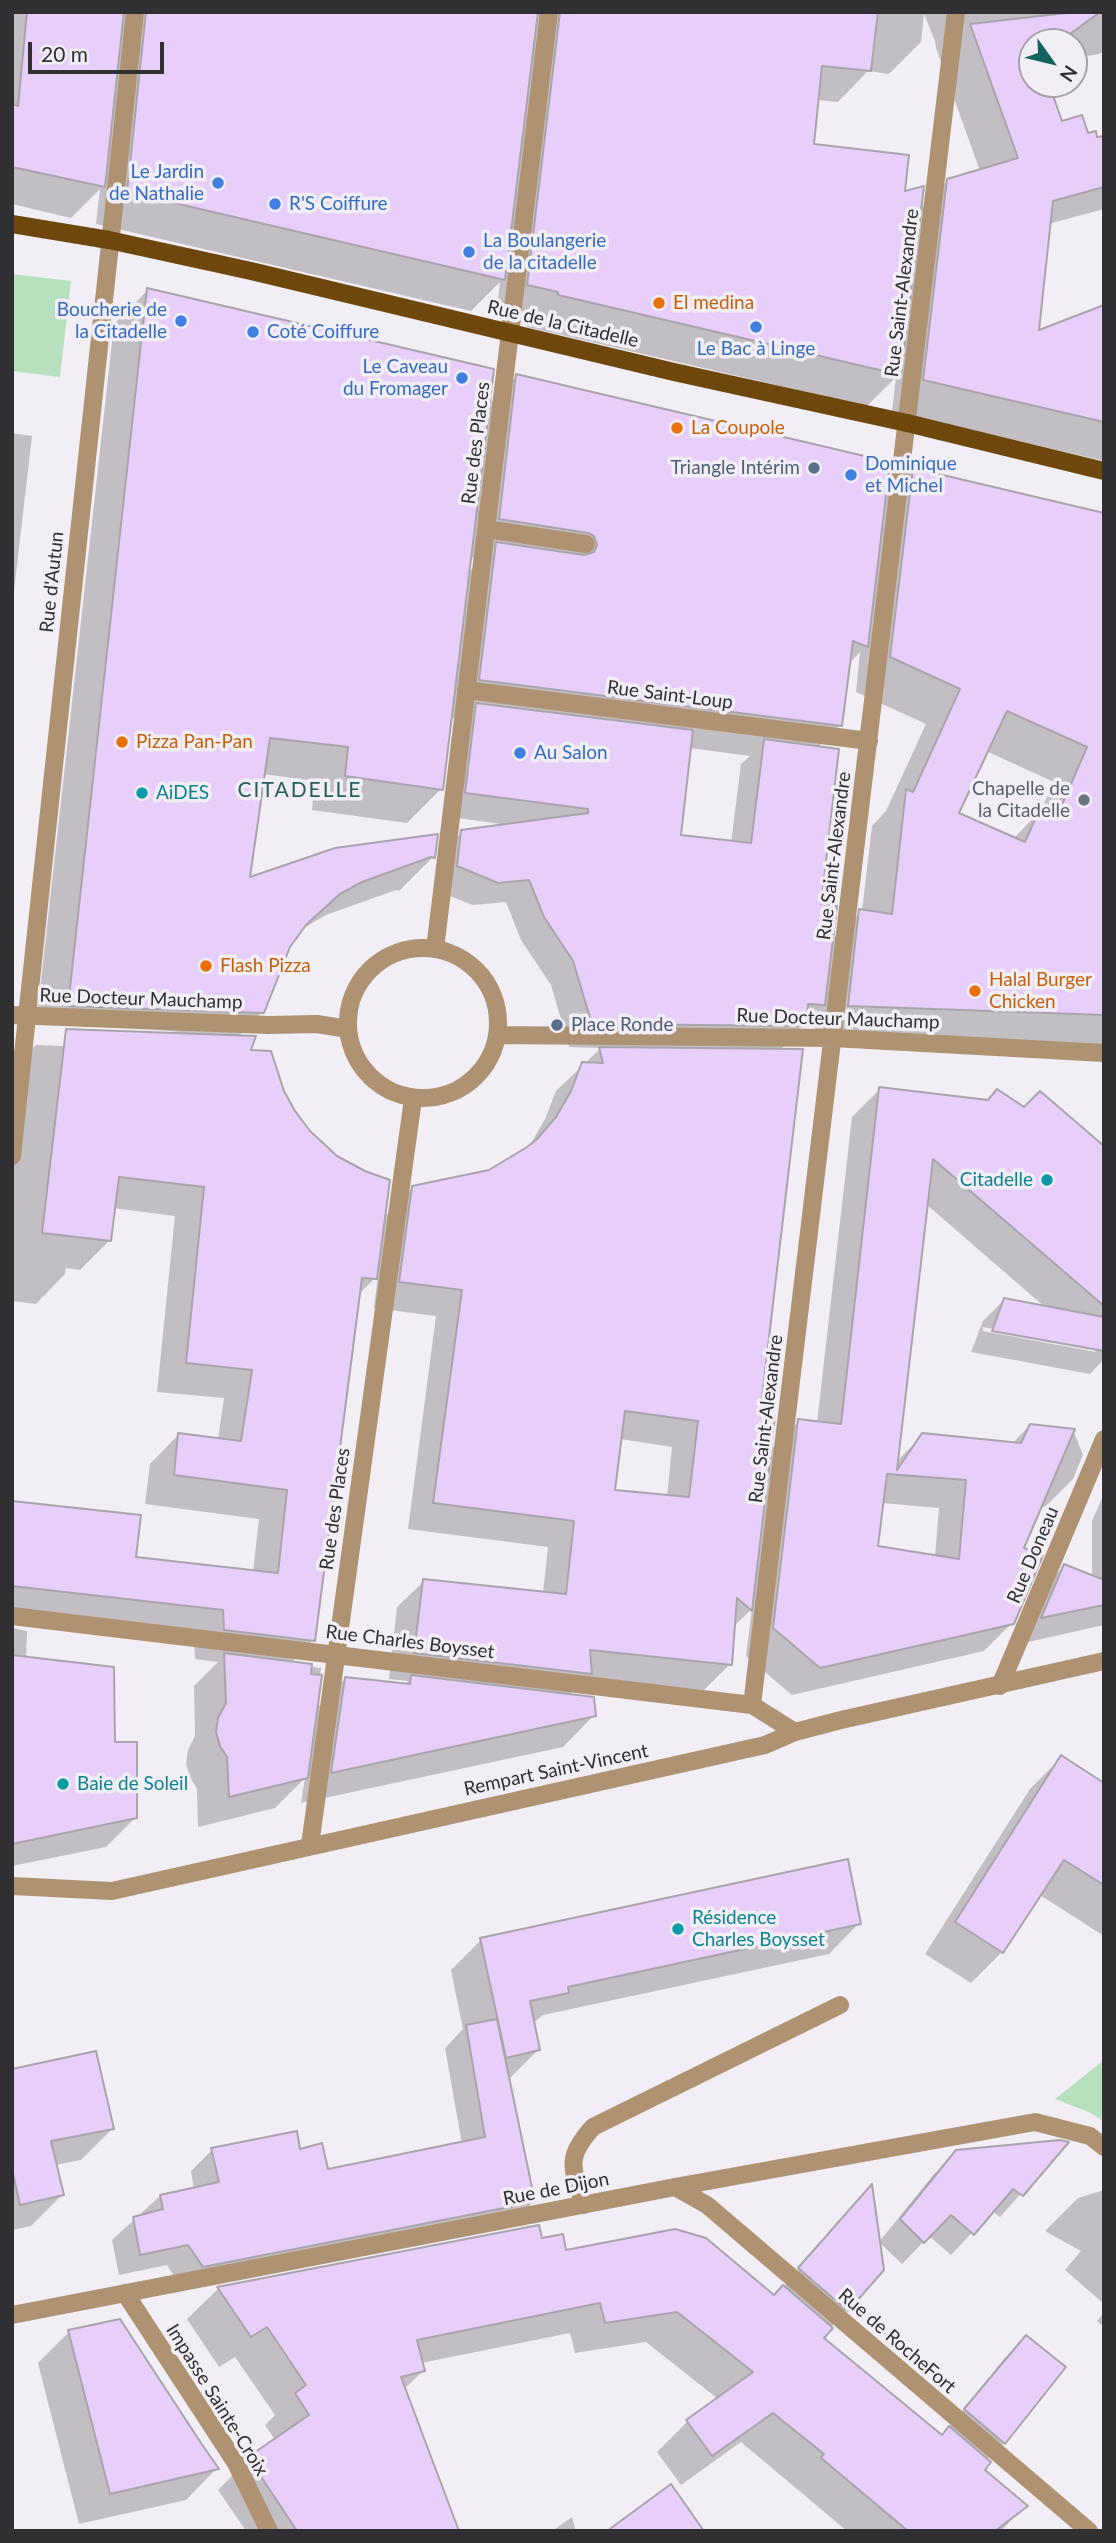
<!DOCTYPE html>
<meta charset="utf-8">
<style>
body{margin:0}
#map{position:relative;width:1116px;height:2543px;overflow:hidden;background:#f2eef5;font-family:Lato,sans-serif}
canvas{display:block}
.frame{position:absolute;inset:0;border:14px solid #302f31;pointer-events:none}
.north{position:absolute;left:1018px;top:28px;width:70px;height:70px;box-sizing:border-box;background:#f2eef5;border:2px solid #a4a2a7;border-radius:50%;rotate:124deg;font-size:19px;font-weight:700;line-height:28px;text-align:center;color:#302f31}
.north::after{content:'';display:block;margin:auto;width:24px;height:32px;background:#15635d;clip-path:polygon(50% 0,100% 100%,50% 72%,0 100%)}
.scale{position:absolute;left:28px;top:42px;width:136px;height:32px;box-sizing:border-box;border:4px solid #302f31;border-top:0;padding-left:9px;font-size:21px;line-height:24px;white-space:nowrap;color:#302f31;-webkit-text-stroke:5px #f2eef5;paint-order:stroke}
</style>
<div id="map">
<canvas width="1116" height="2543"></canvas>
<div class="frame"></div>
<div class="north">N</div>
<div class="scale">20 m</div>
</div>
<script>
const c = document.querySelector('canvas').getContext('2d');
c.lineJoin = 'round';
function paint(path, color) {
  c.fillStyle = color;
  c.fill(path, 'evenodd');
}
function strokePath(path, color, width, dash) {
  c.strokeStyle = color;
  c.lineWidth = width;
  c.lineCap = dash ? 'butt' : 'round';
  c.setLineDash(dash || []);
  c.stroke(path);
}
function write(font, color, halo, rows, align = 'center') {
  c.font = font + ' Lato,sans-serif';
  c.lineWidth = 7;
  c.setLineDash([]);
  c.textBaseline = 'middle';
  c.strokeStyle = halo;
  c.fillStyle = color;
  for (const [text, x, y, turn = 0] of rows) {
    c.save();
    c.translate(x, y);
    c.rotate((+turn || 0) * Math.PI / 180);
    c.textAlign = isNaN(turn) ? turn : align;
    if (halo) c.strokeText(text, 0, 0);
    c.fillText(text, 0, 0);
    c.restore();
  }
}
paint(new Path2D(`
 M12 274 71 281 60 377 12 371Z
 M1104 2060V2122L1091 2113 1055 2099Z`), '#b7e0bf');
paint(new Path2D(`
 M12 12H1104V51L1099 54 1074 58V42H1032V84H1047L1060 123 1096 140 1104 137V209L1048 224 1037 332 1104 307V461L892 411 896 377 867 406 527 327V324L496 317 500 282 471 311 96 224 100 189 71 218 12 204ZM924 14 935 41 936 48 980 171 948 180 919 210 903 194 812 146 817 100 838 102 868 71 889 74 921 42Z
 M148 290 488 405 517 376 884 498 913 470 1104 514V1052L814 1040 817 1010 779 1051 759 1416 770 1450 799 1421 817 1423 852 1117 880 1089 1024 1109 1104 1149V1359L1090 1374 971 1352 983 1321 1005 1299 1046 1308 926 1204 897 1461 923 1435 1012 1444 1030 1425 1073 1430 1083 1455 1073 1479 1045 1507 1040 1506 1022 1549 1012 1623 984 1651 792 1695 746 1656 752 1609 733 1627 730 1664 704 1690 586 1678 568 1696 594 1715 563 1747 301 1803 305 1778 275 1808 198 1827 197 1789 190 1777 186 1764 188 1750 195 1736 194 1686 218 1662 195 1659 194 1638 12 1621V1502L134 1558 253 1572 259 1519 145 1504 150 1464 179 1434 218 1439 224 1398 157 1392 175 1216 113 1208 110 1240 80 1270 66 1268 65 1274 36 1304 12 1301V1069L36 1045 194 1051 177 1045 178 1032 37 1017 114 324ZM469 557 482 559 468 573ZM860 652 856 692 926 724 886 811 872 826 862 911 831 940 819 905 817 748 840 725 848 665ZM450 718 462 719 443 816 508 825 462 832 438 856 434 890 473 905 506 902 521 940 551 985 569 1047 601 1048 556 1091 545 1119 530 1145 490 1172 413 1188 383 1218 309 1132 282 1091 238 1037 262 1012 288 947 304 928 326 915 396 890 399 891 433 857 336 849 248 879 263 774 315 781 312 810 407 823 441 789ZM690 748 750 756 741 764 731 843 679 837ZM986 751 1054 782 1041 810 1013 839 957 814ZM378 1275 374 1308 436 1316 408 1529 548 1547 543 1593 424 1581 397 1607 389 1679 408 1681 404 1685 345 1679 316 1709 321 1668 290 1664 313 1640 358 1295ZM983 1327 1092 1347 1096 1352 983 1331ZM620 1439 672 1447 667 1497 613 1491ZM882 1503 939 1508 935 1557 876 1548Z
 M12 433 32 436 12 608Z
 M1104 1494V1625L1015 1645 1037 1594 1064 1566 1092 1577V1521Z
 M12 1628 27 1631 26 1659 113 1744 135 1818 106 1847 12 1866Z
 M1061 1758 1104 1830V1936L1040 1895 1002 1952 971 1983 925 1954 1030 1789Z
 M859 1923 829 1954 543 2015 533 2023 538 2050 508 2080 533 2202 511 2224 181 2287 167 2265 119 2275 112 2240 160 2196 194 2189 191 2171 212 2150 299 2151 327 2171 462 2144 445 2048 463 2029 451 1970 481 1940Z
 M12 2071 112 2129 81 2160 55 2165 62 2195 31 2226 12 2230Z
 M1066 2143 1000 2217 992 2211 951 2255 929 2236 902 2264 879 2242 934 2174 957 2152Z
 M871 2188 847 2309 822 2338 942 2436 1004 2359 1026 2337 1063 2368 1004 2443 986 2460 982 2470 1025 2506 1001 2531H847L741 2442 681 2485 657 2452 687 2422 718 2399 646 2342 575 2353 570 2333 421 2363 423 2371 404 2389 457 2531H246L218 2490 249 2459 275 2440 265 2425 275 2415 235 2357 219 2367 187 2319 218 2289 538 2227 541 2240 565 2252 774 2297Z
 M1104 2190V2304L1065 2270 1081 2251 1045 2231 1078 2198Z
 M1104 2313V2327L1097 2321Z
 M69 2332 216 2469 186 2500 79 2524 38 2363Z
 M572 2517 576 2531H552Z`), '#0003');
const building = new Path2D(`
 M27 12H124L105 187 12 167V104L18 106Z
 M146 12H538L505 280 127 192Z
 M560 12H878L871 71 822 66 814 144 909 155 905 191 924 186 901 375 558 295V292L527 285Z
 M1075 12H1100L1059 42H1032V84H1049L1062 121 1082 115 1088 133 1096 131 1097 137 1104 136V187L1053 201 1039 330 1104 305V422L923 380 947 179 1018 158 970 24Z
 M147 288 494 369 443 790 345 776 348 747 270 738 250 877 335 848 438 834 435 858 431 857 362 882 340 894 306 925 290 947 264 1013 68 1006Z
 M516 374 890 462 868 647 853 641 842 726 479 680 496 542 584 555 594 552 597 545 594 536 588 533 499 519Z
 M913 468 1104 513V1015L848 1006 859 909 892 914 906 789 913 792 960 689 890 657ZM1007 711 1087 747 1057 816 1040 808 1025 842 959 813Z
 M476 703 693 730 681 835 751 843 764 739 839 749 821 904 837 906 825 1005 808 1004 806 1026 592 1024 573 961 544 917 529 880 498 883 457 866 461 830 588 813V809L465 793Z
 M66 1029 256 1036 251 1050 271 1051 284 1091 295 1111 310 1131 337 1156 365 1171 390 1180 377 1279 362 1278 315 1641 224 1630 223 1610 12 1586V1501L141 1515 136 1557 278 1573 287 1490 174 1475 178 1433 241 1441 252 1370 186 1363 204 1187 119 1177 111 1241 42 1233Z
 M599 1047 803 1049 760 1414 775 1416 752 1611 737 1598 732 1665 590 1650 592 1674 414 1653 423 1579 566 1594 574 1521 433 1503 462 1290 399 1282 412 1186 489 1170 527 1147 537 1139 556 1117 571 1091 582 1062 603 1063ZM625 1411 698 1421 689 1497 615 1490Z
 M879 1087 988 1100 997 1089 1024 1107 1040 1091 1104 1146V1306L933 1159 897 1470 922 1433 1021 1443 1030 1424 1075 1429 1024 1548 1043 1555 1014 1624 820 1668 773 1628 798 1419 841 1424ZM887 1474 966 1480 959 1559 878 1546Z
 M1004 1298 1104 1317V1351L992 1331Z
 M1064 1564 1104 1580V1605L1041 1618Z
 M224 1653 312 1664 311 1674 322 1675 308 1778 229 1797 227 1757 220 1746 216 1732 218 1718 226 1703Z
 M12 1655 114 1667 115 1742H137V1818L12 1844Z
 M411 1675 594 1697 596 1716 331 1773 345 1677 410 1684Z
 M1061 1755 1104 1783V1885L1064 1860 1003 1953 955 1922Z
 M848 1859 861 1924 568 1987 569 1993 530 2001 540 2050 506 2058 480 1938Z
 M497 2019 535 2202 203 2267 188 2245 140 2255 133 2217 163 2209 160 2195 219 2182 211 2148 297 2131 300 2149 322 2143 328 2169 485 2137 466 2025Z
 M96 2051 114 2129 51 2141 64 2195 20 2205 12 2169V2069Z
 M1060 2140 1069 2142 1023 2196 1013 2189 974 2235 951 2215 924 2243 900 2219 956 2150Z
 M872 2184 884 2270 848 2311 798 2268Z
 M539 2225 542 2238 563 2234 566 2250 675 2229 706 2238 774 2295 783 2285 833 2328 824 2338 942 2435 949 2426 991 2462 985 2470 1028 2506 995 2531H908L821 2458 824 2454 773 2413 712 2456 686 2420 753 2372 677 2312 605 2323 600 2303 417 2340 425 2371 401 2377 459 2531H297L248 2457 309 2415 295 2393 306 2385 267 2327 251 2337 217 2287Z
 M120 2319 201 2443 219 2469 110 2494 68 2330Z
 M1026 2335 1066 2367 1005 2444 964 2409Z
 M671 2484 704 2531H607Z`);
paint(building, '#e8cefb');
strokePath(building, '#a8a4aa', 2);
strokePath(new Path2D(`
 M486 529 586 544
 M466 690 869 741
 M348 1023a75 75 0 1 1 150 0a75 75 0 1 1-150 0Z
 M435 949 549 12
 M12 1015 268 1025 317 1024 348 1029
 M497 1035 833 1038 1104 1053
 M12 1156 135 12
 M12 1616 752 1705 795 1732
 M1000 1686 1104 1439
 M752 1705 956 12
 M310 1845 413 1099
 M12 1886 112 1891 765 1745 795 1732 841 1720 1104 1661
 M675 2187 707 2205 1089 2531
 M584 2205C572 2167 565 2158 593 2127L840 2005
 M125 2293 236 2463 269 2531
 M12 2315 675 2187 1035 2122 1090 2136 1104 2147`), '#ae9271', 18);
strokePath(new Path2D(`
 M12 224 109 240 251 271 674 372 907 423 1104 471`), '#6d470c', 18);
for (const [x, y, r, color] of [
 [218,183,7,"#3f7fe0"],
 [275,204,7,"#3f7fe0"],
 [469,252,7,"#3f7fe0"],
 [659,303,7,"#e8710a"],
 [181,321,7,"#3f7fe0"],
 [756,327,7,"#3f7fe0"],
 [253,332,7,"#3f7fe0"],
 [462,378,7,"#3f7fe0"],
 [677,428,7,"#e8710a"],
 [814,468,7,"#5c6f8a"],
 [851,475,7,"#3f7fe0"],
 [122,742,7,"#e8710a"],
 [520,753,7,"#3f7fe0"],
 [142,793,7,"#0f9aa8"],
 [1084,800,7,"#6b7280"],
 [206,966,7,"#e8710a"],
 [975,991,7,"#e8710a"],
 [557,1025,7,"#5c6f8a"],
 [1047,1180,7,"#0f9aa8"],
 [63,1784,7,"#0f9aa8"],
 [678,1929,7,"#0f9aa8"]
]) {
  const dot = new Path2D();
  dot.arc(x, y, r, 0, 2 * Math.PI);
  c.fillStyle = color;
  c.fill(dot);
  strokePath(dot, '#f2eef5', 2.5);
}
write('19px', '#366cbe', '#f2eef5', [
 ["Le Jardin",204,172,"right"],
 ["de Nathalie",204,194,"right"],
 ["R'S Coiffure",289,204],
 ["La Boulangerie",483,241],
 ["de la citadelle",483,263],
 ["Boucherie de",167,310,"right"],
 ["la Citadelle",167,332,"right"],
 ["Coté Coiffure",267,332],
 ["Le Bac à Linge",756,349,"center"],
 ["Le Caveau",448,367,"right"],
 ["du Fromager",448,389,"right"],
 ["Dominique",865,464],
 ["et Michel",865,486],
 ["Au Salon",534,753]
], 'left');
write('19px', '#302f31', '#f2eef5', [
 ["Rue Saint-Alexandre",902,293,-83],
 ["Rue de la Citadelle",563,324,13],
 ["Rue des Places",476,443,-83],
 ["Rue d'Autun",52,582,-84],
 ["Rue Saint-Loup",670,695,7],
 ["Rue Saint-Alexandre",834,856,-83],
 ["Rue Docteur Mauchamp",141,999,2],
 ["Rue Docteur Mauchamp",838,1019,2],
 ["Rue Saint-Alexandre",766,1419,-83],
 ["Rue des Places",335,1509,-82],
 ["Rue Doneau",1033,1555,-67],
 ["Rue Charles Boysset",410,1642,7],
 ["Rempart Saint-Vincent",556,1770,-12],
 ["Rue de Dijon",556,2189,-11],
 ["Rue de RocheFort",897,2341,41],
 ["Impasse Sainte-Croix",217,2400,58]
]);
write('19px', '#c56008', '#f2eef5', [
 ["El medina",673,303],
 ["La Coupole",691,428],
 ["Pizza Pan-Pan",136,742],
 ["Flash Pizza",220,966],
 ["Halal Burger",989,980],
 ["Chicken",989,1002]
], 'left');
write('19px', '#4e5e75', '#f2eef5', [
 ["Triangle Intérim",800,468],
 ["Place Ronde",571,1025,"left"]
], 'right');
write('19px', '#5b616d', '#f2eef5', [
 ["Chapelle de",1070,789],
 ["la Citadelle",1070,811]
], 'right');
write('19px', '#0d838f', '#f2eef5', [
 ["AiDES",156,793],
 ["Citadelle",1033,1180,"right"],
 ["Baie de Soleil",77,1784],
 ["Résidence",692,1918],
 ["Charles Boysset",692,1940]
], 'left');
c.letterSpacing = '2px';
write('21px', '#255e5a', '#f2eef5', [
 ["CITADELLE",300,790]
]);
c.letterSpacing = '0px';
</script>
